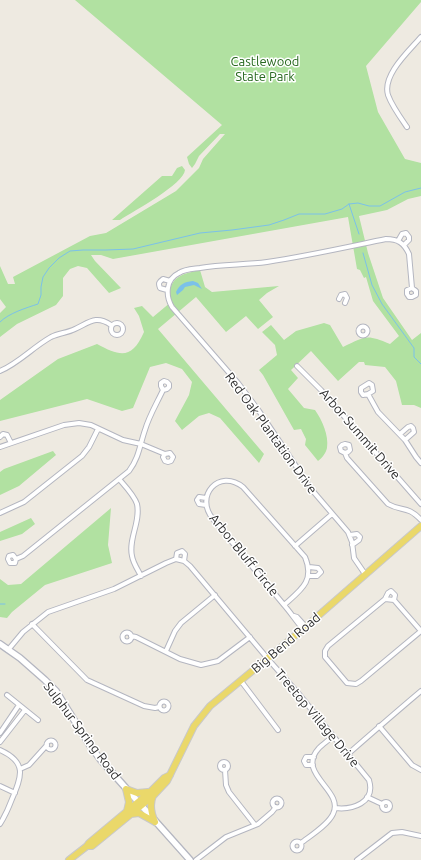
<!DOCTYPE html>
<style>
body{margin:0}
canvas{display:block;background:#eeeae1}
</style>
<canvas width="421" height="860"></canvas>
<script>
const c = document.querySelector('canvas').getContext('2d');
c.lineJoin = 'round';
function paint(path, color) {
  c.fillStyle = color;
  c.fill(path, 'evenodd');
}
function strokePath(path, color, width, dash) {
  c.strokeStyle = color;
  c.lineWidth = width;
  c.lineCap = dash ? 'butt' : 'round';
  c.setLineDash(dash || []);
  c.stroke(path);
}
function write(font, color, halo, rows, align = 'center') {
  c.font = font + ' Ubuntu,sans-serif';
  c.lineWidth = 3;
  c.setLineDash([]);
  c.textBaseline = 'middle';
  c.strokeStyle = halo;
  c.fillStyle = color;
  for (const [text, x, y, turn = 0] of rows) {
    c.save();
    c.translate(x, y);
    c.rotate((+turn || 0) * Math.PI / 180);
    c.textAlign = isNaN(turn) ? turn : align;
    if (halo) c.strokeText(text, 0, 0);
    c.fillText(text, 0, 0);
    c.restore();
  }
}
paint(new Path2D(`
 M75 0H421V2L366 66 378 112 405 159 421 163V196L408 199 387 210 359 216 368 253 383 298 412 340 421 333V408L414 405H402L396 381 385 367 365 365 364 362H359L338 381 311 351 291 370 298 378 288 389 304 408 315 410C322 420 329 435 327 448 326 453 322 458 318 461L305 445 306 439 301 429 294 430 263 375 259 370 277 355 275 345 262 332 271 325 284 340 296 331 324 323 330 325 343 347C366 336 366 334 390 344L399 336 373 301 366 277 364 278 360 270 357 269 348 217 113 259 101 255H91L95 261 121 288 109 293 87 268 78 266 70 269 63 278V296L56 305 17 324 0 337V313L6 307 0 299V266L8 284H15L13 277 90 236 106 233 176 191 199 168 203 159 225 134H220L199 156 195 164 192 168 189 164 187 157 222 125Z
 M182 166 185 170C184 184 134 211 120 220H112L162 176H172L177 168Z
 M200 270 205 287 212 292 279 286 267 293 259 300 273 317 258 329 246 316 226 332 196 297 158 329 264 454 259 463 220 418 209 413 199 416 182 430 175 421 189 395 192 382 182 369 166 363 150 367 133 408 122 411 87 399 0 421V400L58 359 97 344C121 357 132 359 144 332L139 316 134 308 142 306 153 317 171 302C166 278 181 274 200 270Z
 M53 451 56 455 19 486 0 495V472L4 469Z
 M111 508 108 545 112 563 45 585 12 612 7 618 0 617V579L8 585 21 584Z
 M31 518 35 524 22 534 0 541V532Z`), '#b1e1a1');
paint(new Path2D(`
 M193 281 198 283 202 289 194 285 185 287 183 290 177 295 176 292C180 284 184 282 193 281Z`), '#7bc1e9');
strokePath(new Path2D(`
 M349 204 359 234
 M363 253 372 285 382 304 414 348V357L421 364
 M0 322C9 313 26 308 38 304L41 295V287L43 277 49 268 59 258 70 251 83 250H106L133 249 200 233 232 230 269 225 284 220 299 214H325L342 209 349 204 358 203 369 206H380L405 192 421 188
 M0 604H5`), '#7bc1e9', 1);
const street = new Path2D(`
 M407 127C400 117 392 106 388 95 382 75 409 51 421 37
 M398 241 402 234 406 233 409 237V240L404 245
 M167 290 160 288C158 283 159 282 163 279L170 281
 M339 299 341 295 345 294 347 298 345 303
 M111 329a6 6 0 1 1 12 0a6 6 0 1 1-12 0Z
 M358.5 331a4.5 4.5 0 1 1 9 0a4.5 4.5 0 1 1-9 0Z
 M297 366 321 390 421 504
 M0 371C19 363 33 347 51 337 59 333 67 333 75 329 90 322 96 315 111 325
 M369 383 372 385 373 391 368 394 363 395 361 392V388Z
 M368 394 378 412 405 440 416 457 421 463
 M400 434 408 427 411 426 413 428 414 432 405 440
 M0 437 3 434 7 435 11 443
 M0 447 64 425 79 423 91 425 123 440 141 444 165 454 170 453 173 457 171 461 168 462 165 461 163 457 165 454
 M345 453 348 452 350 450 349 445 345 444 342 445 340 447 341 451 345 453 347 458 388 504C402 512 407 505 421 520
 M119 479C125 486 134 495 137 504 141 522 128 539 132 556 133 563 138 570 141 576
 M206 505 199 504 197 500 199 497 206 498
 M0 513 24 502 82 456 89 447 98 429
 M350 535 357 534 360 537 359 540 352 545
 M295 546 332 514
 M16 559 13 555 9 556 8 559 10 563H15L16 559 23 556 129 471C139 458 140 444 145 430 149 416 157 403 163 390L167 389 169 387V384L167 382 164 381 161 383V386L163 390
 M176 559 177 553 182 551 185 554 184 561
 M365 574 354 558 352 542 348 532 312 490 259 411 238 383 172 307C165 295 166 279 179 273 185 269 193 269 200 268 222 264 244 265 267 262 307 256 347 247 386 239 398 239 404 243 409 254L412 288 416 291V295L412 297H409L407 294V290L412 288
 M309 576H317L321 572 318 568 309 567
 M385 599 388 593 391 591 395 595 394 600
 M284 605C301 590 315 581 305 557L243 487C219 468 194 496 213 519L284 605C291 613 296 621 303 629
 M294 616 297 617 306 627
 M32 624 87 680 144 706 155 708 159 707
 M421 631 394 600 385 599 328 646 325 651V657L347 683 356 684 361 681 421 631
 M122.5 637a4.5 4.5 0 1 1 9 0a4.5 4.5 0 1 1-9 0Z
 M131 636 136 637 180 659 201 665 218 661 250 637
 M8 650 23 632 48 612 114 589 166 563 176 559 184 561 190 566 268 659 298 693 369 780C376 803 352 810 335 808
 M166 651 175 631 181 623 215 595
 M241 681 278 730
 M7 695 38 720
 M159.5 706a4.5 4.5 0 1 1 9 0a4.5 4.5 0 1 1-9 0Z
 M379 726 412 765 421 770
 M0 733 19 705
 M46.5 745a4.5 4.5 0 1 1 9 0a4.5 4.5 0 1 1-9 0Z
 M0 742 25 710
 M0 750C27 762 22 776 12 799 9 807 5 816 0 824
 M348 754C372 733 396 712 421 691
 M220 766a4 4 0 1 1 8 0a4 4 0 1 1-8 0Z
 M313 765H306L304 761 306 757H314
 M20 769 29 765 47 745
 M225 770 226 785 229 792 255 825
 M0 786 15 793
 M367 797 382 804
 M272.5 803a4.5 4.5 0 1 1 9 0a4.5 4.5 0 1 1-9 0Z
 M382 806a4 4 0 1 1 8 0a4 4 0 1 1-8 0Z
 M292.5 846a4.5 4.5 0 1 1 9 0a4.5 4.5 0 1 1-9 0Z
 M301 843C310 836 328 825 333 814 345 790 295 774 319 748 323 744 329 740 333 736
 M196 860 226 837 258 824 272 812 276 807
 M357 860 392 833 402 832 421 836`);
const secondary = new Path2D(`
 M0 644 20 658 45 680 56 691 89 744 100 759 190 860`);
const primary = new Path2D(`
 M126 789 137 793 148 792
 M126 789 129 802 127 811
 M153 796C149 805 151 813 155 822
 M131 814 139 813 155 822
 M87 846H92L153 796 167 781 194 726 210 706 303 629 421 526
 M69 860 87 846 89 843 150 792 164 778 170 775`);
strokePath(street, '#b4b6c0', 6);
strokePath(secondary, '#b4b6c0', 8);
strokePath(primary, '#c9c9c9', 8);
strokePath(street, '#fff', 4);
strokePath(secondary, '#fff', 5.5);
strokePath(primary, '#ead86a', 6);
write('13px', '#28691f', '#fff', [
 ["Castlewood",265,62],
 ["State Park",265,77]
]);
write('13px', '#2e2e2e', '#fff', [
 ["Red Oak Plantation Drive",271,433,54],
 ["Arbor Summit Drive",360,434,49],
 ["Arbor Bluff Circle",244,555,51],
 ["Big Bend Road",286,643,-40],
 ["Treetop Village Drive",317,718,50],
 ["Sulphur Spring Road",82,731,53]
]);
</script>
